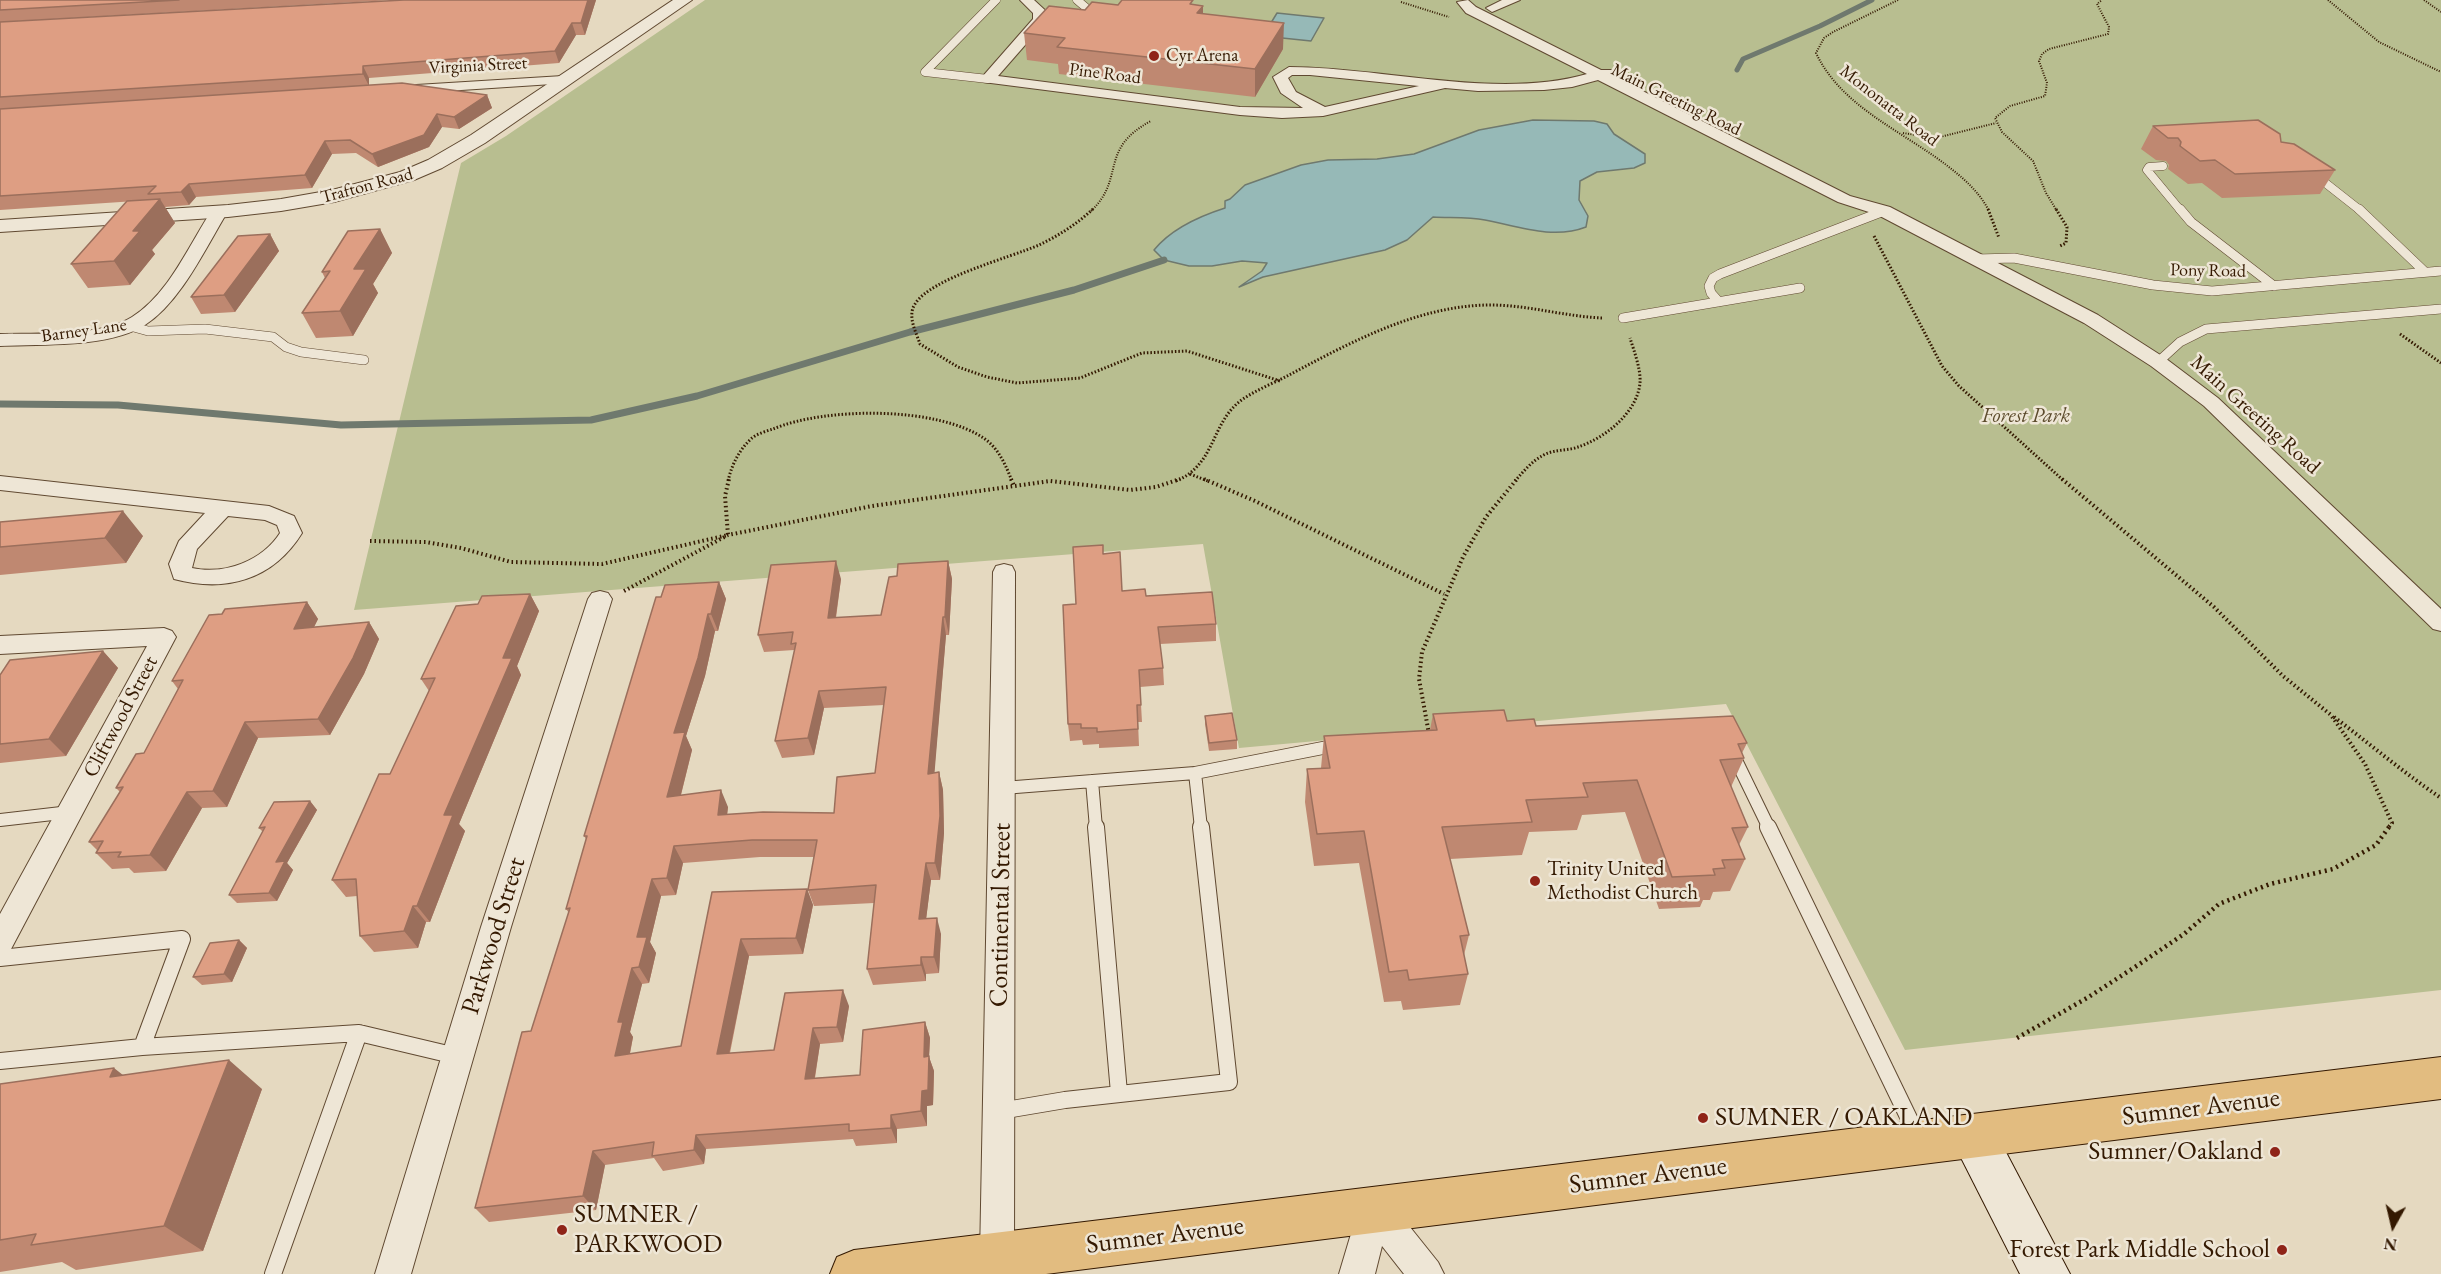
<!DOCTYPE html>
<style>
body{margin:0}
#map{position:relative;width:2441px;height:1274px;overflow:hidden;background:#e5d9c0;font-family:"EB Garamond",serif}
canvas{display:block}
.north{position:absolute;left:2363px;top:1196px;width:60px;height:60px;-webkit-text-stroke:4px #eee6d6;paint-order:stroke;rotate:188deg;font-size:16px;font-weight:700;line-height:24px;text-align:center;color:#341901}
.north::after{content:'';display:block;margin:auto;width:21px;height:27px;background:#341901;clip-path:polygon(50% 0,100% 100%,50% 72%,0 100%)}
</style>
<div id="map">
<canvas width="2441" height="1274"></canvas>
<div class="north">N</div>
</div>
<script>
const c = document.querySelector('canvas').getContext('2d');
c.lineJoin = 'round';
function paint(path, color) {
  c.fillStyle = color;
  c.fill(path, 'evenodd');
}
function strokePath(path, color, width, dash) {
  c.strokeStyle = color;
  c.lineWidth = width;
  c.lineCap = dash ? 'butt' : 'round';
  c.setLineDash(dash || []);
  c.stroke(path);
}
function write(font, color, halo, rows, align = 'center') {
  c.font = font + ' "EB Garamond",serif';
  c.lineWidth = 5;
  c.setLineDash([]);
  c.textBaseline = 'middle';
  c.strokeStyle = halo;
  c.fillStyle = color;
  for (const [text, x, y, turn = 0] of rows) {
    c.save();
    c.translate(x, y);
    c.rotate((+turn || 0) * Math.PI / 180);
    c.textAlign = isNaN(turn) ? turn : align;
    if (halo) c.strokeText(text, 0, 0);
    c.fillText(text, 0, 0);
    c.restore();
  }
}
paint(new Path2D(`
 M705 0H2441V990L1905 1050 1726 704 1239 748 1203 544 354 610 461 163 506 136Z`), '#b8be90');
const water = new Path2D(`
 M1277 13 1324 18 1311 41 1263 36Z
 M1533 120 1594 121 1607 124 1614 134 1645 154V163L1634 168 1597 172 1580 181 1579 200 1588 216 1586 227C1553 240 1517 226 1485 220 1468 217 1450 218 1433 217L1407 240 1385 250 1263 277 1239 287 1262 271 1267 263 1242 261 1212 266H1189L1164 260 1154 250C1171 229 1200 216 1225 208V201L1230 199 1245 185 1301 165 1328 160 1377 159 1414 154 1479 130Z`);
paint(water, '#96b9b7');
strokePath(water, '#6f796e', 1.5);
strokePath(new Path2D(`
 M1737 70 1743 59 1820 26 1872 0`), '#6f796e', 5);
strokePath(new Path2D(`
 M0 404 118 405 341 425 591 420 697 396 910 332 1074 290 1164 260`), '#6f796e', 7);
const serviceFar3 = new Path2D(`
 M1077 0 1090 11
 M988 79 925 72 996 0
 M2163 166 2149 167 2147 170 2181 211
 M2314 174 2361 211`);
const serviceFar2 = new Path2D(`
 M2180 209 2191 222 2274 286
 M2359 209 2425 272
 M1977 259 2014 258 2153 285 2212 291 2441 271
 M1719 302 1711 293 1709 286 1713 278 1720 274 1884 211
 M1623 318 1800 288
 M130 326 148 331 205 329 273 337 286 347 301 352 364 360
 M2158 362 2180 342 2206 329 2441 309`);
const serviceFar1 = new Path2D(`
 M1734 756 1769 828
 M1195 773 1338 745
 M1092 781 1096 828
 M1003 788 1195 773 1201 828
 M0 820 70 812`);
const service = new Path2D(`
 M1096 827 1119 1093
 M1768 827 1917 1135
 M0 958 182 939 142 1047
 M359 1033 456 1056
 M0 1061 142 1047 359 1033 273 1274
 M1000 1111 1065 1100 1229 1082 1201 827`);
const minor = new Path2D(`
 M1020 0H1034L1047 12V20L998 76 1240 107 1303 108 1281 93 1273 77 1289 67C1383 67 1496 100 1587 74L1466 13 1457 2 1468 0 1476 7 1601 70H1613L1615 73 1613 76 1850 196 1890 207 2098 315 2165 358 2218 398 2441 609V631L2433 629 2204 406 2151 366 2084 323 1878 215 1838 202 1598 80 1572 87 1544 90 1478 91 1445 88 1323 116 1282 118 1240 115 983 82 981 79 983 76 1033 19V13ZM1292 75H1310L1419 86 1325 107 1296 92 1288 78Z
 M1502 0H1520L1492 12 1486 8Z
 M563 76 568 77 570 80 568 83 400 94 393 90 400 86Z
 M220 206 228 211C206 247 181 302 145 325 109 348 42 344 0 346V334C37 333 100 337 132 317 170 293 189 244 214 207Z
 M0 476 269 506 294 516 302 533C273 580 226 593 174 579L169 564 179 541 205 513 0 490ZM228 516 265 520 277 525 280 533C262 561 225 575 192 568L197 549Z
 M1004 564 1012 566 1015 572 1014 1257 1009 1269 996 1274 985 1269 980 1257 993 572 996 566Z
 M600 591 608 593 612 599 511 927 411 1274H375L481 927 588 599 592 593Z
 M164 628 172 631 176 637 10 951 0 955V914L147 646 0 654V636Z
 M1374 1192 1386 1197 1438 1262 1444 1274H1404L1382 1246 1375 1274H1339L1362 1197Z`);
const tertiary = new Path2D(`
 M673 0H692L485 143 442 168 414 180 334 202 281 211 228 217 0 232V220L228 205 281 199 332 190 400 172 428 160 471 135Z`);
const secondary = new Path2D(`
 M1973 1114 1989 1120 2070 1274H2020L1950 1136 1957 1120Z`);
const primary = new Path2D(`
 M2441 1057V1099L1046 1274H830L837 1257 854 1250Z`);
strokePath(serviceFar3, '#604931', 9);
strokePath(serviceFar2, '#604931', 10);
strokePath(serviceFar1, '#604931', 14);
strokePath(service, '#604931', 18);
strokePath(minor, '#604931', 2);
strokePath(tertiary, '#604931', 2);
strokePath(secondary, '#341901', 2);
strokePath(primary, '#341901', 2);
strokePath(new Path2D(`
 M1898 0 1833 32 1824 38 1816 53C1841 106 1900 130 1945 164 1962 177 1979 191 1989 211
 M2328 0 2379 42 2441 72
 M2424 0 2441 12
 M1401 2 1449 17
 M1903 133 1936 138 1996 123
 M1091 211C1126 178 1098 149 1151 121
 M2057 211 2046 193 2033 161 2002 132 1995 118 2010 106 2045 96 2047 83 2039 61 2042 54 2049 49 2108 34 2109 27 2097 4 2102 0`), '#341901', 2, [1, 1.5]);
strokePath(new Path2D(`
 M1093 209C1077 224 1058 236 1039 245 1009 258 931 278 915 304 907 316 916 332 920 344L958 367 987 377 1017 383 1080 378 1142 353 1187 351 1280 381
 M1988 209 1999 238
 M2056 209 2067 227 2066 243 2060 246
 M1874 236 1942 366 1959 386 2064 481
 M2400 334 2441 363
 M1190 474 1208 481
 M728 481C732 464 739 450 752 438 757 434 766 431 773 429 825 407 938 406 985 439 999 449 1006 466 1012 481
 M1176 481C1217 464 1210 422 1243 399 1258 389 1276 382 1291 374 1353 341 1420 305 1491 305 1529 305 1566 317 1604 318
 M1515 481C1523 472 1532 461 1542 456 1553 449 1567 451 1578 447 1605 438 1637 413 1640 383 1641 369 1634 351 1630 338`), '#341901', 3, [1.5, 2]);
strokePath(new Path2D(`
 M1011 479 1014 486
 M1204 479 1255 501 1444 594
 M2062 479 2214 607 2283 676 2331 715 2365 764 2392 823 2388 828
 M370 541 426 542 461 548 511 562 602 564 728 535 725 496 729 479
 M624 591 728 535 872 506 1050 481 1130 490 1156 487 1180 479
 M2334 717C2370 744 2404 773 2441 798
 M1429 734 1419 679 1422 652 1463 557 1486 517 1517 479`), '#341901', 4, [1.5, 3]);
strokePath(new Path2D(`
 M2017 1038 2087 998 2138 965 2184 934 2219 904 2270 884 2333 869 2376 845 2389 827`), '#341901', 4.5, [2, 4]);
strokePath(serviceFar3, '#eee6d6', 8);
strokePath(serviceFar2, '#eee6d6', 9);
strokePath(serviceFar1, '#eee6d6', 12);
strokePath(service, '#eee6d6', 16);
paint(minor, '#eee6d6');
paint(tertiary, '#eee6d6');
paint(secondary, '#eee6d6');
paint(primary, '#e2bc80');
paint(new Path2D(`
 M0 0H393L0 22Z
 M596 0 585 35H576L559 63 369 78V86L487 95 492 108 459 129 442 127 429 147 378 167 356 153 332 154 312 188 196 197 189 205 165 207 175 223 152 250 155 254 130 285 88 288 71 264 151 200 0 210V22Z
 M1118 5H1193L1203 6V14L1283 49 1255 97 1059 74 1058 64 1027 60 1024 33 1085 10Z
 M2153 126 2281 142 2335 170 2320 194 2222 198 2202 183 2188 184 2168 169 2169 165 2166 161 2156 160 2141 149Z
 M380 229 392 253 373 284 378 293 353 336 316 338 302 313 325 278 322 272Z
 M270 234 279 251 235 312 201 314 191 297Z
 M0 522 143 536 126 563 0 575Z
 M1104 554 1122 591 1146 596 1216 624V641L1160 644 1163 668 1164 685 1140 687 1142 722H1138L1139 746 1099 748V744L1083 745 1082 740 1070 741 1068 724 1076 604Z
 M948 561 952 579 949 635H946L934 773 939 772 943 790 944 833 940 880H931L926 919 941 934 939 973 926 974V981L873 985 867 969 874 903 814 906 808 890 814 857H760L683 863 676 895 661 896 650 942 656 953 649 983 642 984 630 1032 633 1037 630 1054 681 1046 712 892 807 889 813 905 803 954 749 956 730 1053 774 1050 849 1006 843 1042 820 1044 815 1078 860 1075 925 1022 930 1038 929 1057 934 1071 933 1105 927 1106V1126L897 1129V1143L856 1146 853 1139 706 1149 704 1164 663 1171 654 1158 605 1165 596 1210 489 1222 475 1208 569 913 566 909 586 839 584 836 661 597 719 582 726 599 718 631H715L705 676 686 736 692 750 681 795 728 807 727 815 834 813 875 773 884 705 824 708 814 755 782 758 775 741 794 653V650L764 652 758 635 841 579 836 618 881 615 897 576Z
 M530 594 539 611 517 666 521 675 459 824 465 831 430 922H426L418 948 374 952 360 936 357 896 346 897 332 880 390 774 429 691 421 679 478 604Z
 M307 602 318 619 314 627 369 622 379 639 364 674 330 735 258 738 227 807 202 808 166 871 134 873 129 868 112 869 96 853 98 851 89 842 120 792 116 788 144 753 178 689 172 681 222 614Z
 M103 651 118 668 66 756 0 763V675Z
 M1433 714 1507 721 1536 726 1747 743 1742 753 1744 758 1731 787 1748 827 1739 845 1745 859 1730 891 1713 892 1710 900H1703L1700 907 1659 909 1625 812 1582 815 1577 830 1529 832 1522 855 1450 859 1469 935 1464 955 1468 974 1460 1005 1403 1010 1401 1001 1384 1002 1359 863 1314 866 1305 802 1307 769 1321 768 1324 736 1430 730Z
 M1205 716 1237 740V749L1209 751 1205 724Z
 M310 801 317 810 287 863 293 870 277 901 237 903 229 895 263 832 259 828Z
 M239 940 247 948 232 982 202 985 193 977Z
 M122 1075 262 1089 203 1251 76 1270 62 1262 0 1272V1084Z`), '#bf8871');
paint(new Path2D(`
 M588 0H596L585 35 581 23Z
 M1203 6V32L1197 13Z
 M572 23 576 35 559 63 555 51Z
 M1284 23 1283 49 1255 97V69Z
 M363 66 369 78V86L363 74Z
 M487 95 492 108 459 129 454 117Z
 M437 114 442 127 429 147 378 167 372 154Z
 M325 141 332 154 312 188 305 175Z
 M189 184 196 197 189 205 181 192Z
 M160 199 175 223 152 250 155 254 130 285 114 261 133 231Z
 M380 229 392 253 373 284 378 293 353 336 340 311 354 269Z
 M270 234 279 251 235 312 224 295Z
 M123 511 143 536 126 563 105 538Z
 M836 561 841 579 833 636 828 618Z
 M948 561 952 579 949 635 945 617Z
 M719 582 726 599 718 631 711 614Z
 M530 594 539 611 517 666 521 675 459 824 465 831 430 922 417 906 444 815 503 658Z
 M307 602 318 619 305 645 294 629Z
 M708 614 715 631 705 676 686 736 692 750 676 814 667 797 674 733Z
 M943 617 946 635 933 791 928 774Z
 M369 622 379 639 364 674 330 735 318 719Z
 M103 651 118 668 66 756 49 739Z
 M819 691 824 708 814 755 808 738Z
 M245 722 258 738 227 807 213 791Z
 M939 772 943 790 944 833 940 880 935 863Z
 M721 790 728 807 725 832 718 815Z
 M187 792 202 808 166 871 150 855Z
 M310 801 317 810 287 863 293 870 277 901 269 893 276 862Z
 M674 846 683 863 676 895 667 878Z
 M926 863 931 880 924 936 919 919Z
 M652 879 661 896 650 942 656 953 649 983 639 967 637 937Z
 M807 889 813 905 803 954 796 938Z
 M413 906 426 922 418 948 404 931Z
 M937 918 941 934 939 973 934 957Z
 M741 939 749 956 726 1069 717 1054Z
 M239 940 247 948 232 982 224 974Z
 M921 957 926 974V981L921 965Z
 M632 968 642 984 630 1032 633 1037 626 1072 615 1056 618 1022Z
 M843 990 849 1006 843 1042 837 1027Z
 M925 1022 930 1038 929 1057 934 1071 933 1105 927 1106V1126L921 1111Z
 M813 1028 820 1044 812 1094 805 1079Z
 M229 1060 262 1089 203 1251 164 1226Z
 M114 1068 151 1097 110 1077Z
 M891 1115 897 1129V1143L891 1128Z
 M696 1135 706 1149 704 1164 694 1150Z
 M593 1151 605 1165 596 1210 583 1196Z`), '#9b6f5c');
const building = new Path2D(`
 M0 0H179L0 10Z
 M404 0H588L581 23H572L555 51 363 66V74L0 97V22Z
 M1122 0H1193L1190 4 1203 6 1197 13 1284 23 1255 69 1057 47 1065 38 1024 33 1049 6 1085 10 1092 2 1118 5Z
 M402 83 487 95 454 117 437 114 424 135 372 154 350 140 325 141 305 175 189 184 181 192 148 194 156 186 0 196V109Z
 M2258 120 2280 134 2281 142 2294 144 2335 170 2235 174 2215 160 2200 161 2180 146 2181 142 2178 138H2168L2153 126Z
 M160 199 133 231H140L114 261 71 264 127 201Z
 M380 229 354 269H366L340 311 302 313 330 271 322 272 348 231Z
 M270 234 224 295 191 297 238 236Z
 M123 511 105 538 0 547V522Z
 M1103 545V554L1120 552 1122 591 1145 589 1146 596 1212 592 1216 624 1158 627 1163 668 1139 670 1141 705H1137L1138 729 1097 732V728H1081V724H1068L1063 605 1076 604 1073 547Z
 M836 561 828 618 881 615 889 577 897 576 898 564 948 561 945 617H943L928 774 939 772 940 816 935 863H926L919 919 937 918 934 957H921V965L867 969 876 885 808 890 817 840H752L674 846 667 878 652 879 637 937H647L639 967 632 968 618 1022H623L615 1056 681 1046 712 892 807 889 796 938 741 939 717 1054 774 1050 785 993 843 990 837 1027 813 1028 805 1079 860 1075 863 1030 925 1022 924 1057 929 1056 928 1090 922 1091 921 1111 891 1115V1128L849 1131V1124L696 1135 694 1150 652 1156 654 1142 593 1151 583 1196 475 1208 522 1032 531 1031 570 908 566 909 587 836H584L656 597H661L665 585 719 582 711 614H708L698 658 674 733 685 732 667 797 721 790 718 815 763 812 834 813 837 777 875 773 886 687 819 691 808 738 775 741 796 643 791 644 793 632 758 635 771 565Z
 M530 594 503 658H512L444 815H453L417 906H413L404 931 360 936 356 879 332 880 379 774H390L435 678 421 679 456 606 478 604 482 596Z
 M307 602 294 629 369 622 353 658 318 719 245 722 213 791 187 792 150 855 118 857 121 852 96 853 103 841 89 842 123 787 116 788 136 754 144 753 183 680 172 681 209 615 222 614 225 609Z
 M103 651 49 739 0 744V675L10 660Z
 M1504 710 1507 721 1534 719 1536 726 1733 716 1747 743 1738 744 1744 758 1720 760 1748 827 1732 828 1745 859 1722 860 1725 868 1713 869 1715 875 1672 877 1637 780 1583 783 1588 797 1526 800 1532 822 1442 827 1469 935 1460 936 1468 974 1409 980 1407 970 1389 972 1364 831 1317 834 1307 769 1330 768 1324 736 1437 730 1433 714Z
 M1232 713 1237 740 1209 743 1205 716Z
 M310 801 276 862 285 861 269 893 229 895 265 827 259 828 274 802Z
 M239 940 224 974 193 977 210 943Z
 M229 1060 164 1226 31 1245 36 1234 0 1240V1084L114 1068 110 1077Z`);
paint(building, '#de9e83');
strokePath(building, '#9b6f5c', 1.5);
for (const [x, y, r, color] of [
 [1154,56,6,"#8f2418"],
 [1535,881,6,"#8f2418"],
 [1703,1118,6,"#8f2418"],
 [2275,1152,6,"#8f2418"],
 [562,1230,6,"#8f2418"],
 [2282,1250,6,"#8f2418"]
]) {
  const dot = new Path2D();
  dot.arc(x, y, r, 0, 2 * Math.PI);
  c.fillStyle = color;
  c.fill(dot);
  strokePath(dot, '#eee6d6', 2);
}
write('18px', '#341901', '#eee6d6', [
 ["Cyr Arena",1166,56]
], 'left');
write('18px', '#341901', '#eee6d6', [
 ["Virginia Street",478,66,-3],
 ["Pine Road",1105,74,7],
 ["Main Greeting Road",1676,100,26],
 ["Mononatta Road",1889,106,38],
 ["Trafton Road",367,186,-15],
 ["Pony Road",2208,271,1],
 ["Barney Lane",84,331,-8]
]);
write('21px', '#341901', '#eee6d6', [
 ["Main Greeting Road",2255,415,42],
 ["Cliftwood Street",121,717,-62]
]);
write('italic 21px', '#5c4b2c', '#eee6d6', [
 ["Forest Park",2026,416]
]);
write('21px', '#341901', '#eee6d6', [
 ["Trinity United",1547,869],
 ["Methodist Church",1547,893]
], 'left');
write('26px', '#341901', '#eee6d6', [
 ["Continental Street",1001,915,-89],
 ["Parkwood Street",494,936,-73],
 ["Sumner Avenue",2201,1108,-7],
 ["Sumner Avenue",1648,1176,-7],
 ["Sumner Avenue",1165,1236,-7]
]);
write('26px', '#341901', '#eee6d6', [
 ["SUMNER / OAKLAND",1715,1118],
 ["Sumner/Oakland",2263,1152,"right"],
 ["SUMNER /",574,1215],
 ["PARKWOOD",574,1245],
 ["Forest Park Middle School",2270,1250,"right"]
], 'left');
</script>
